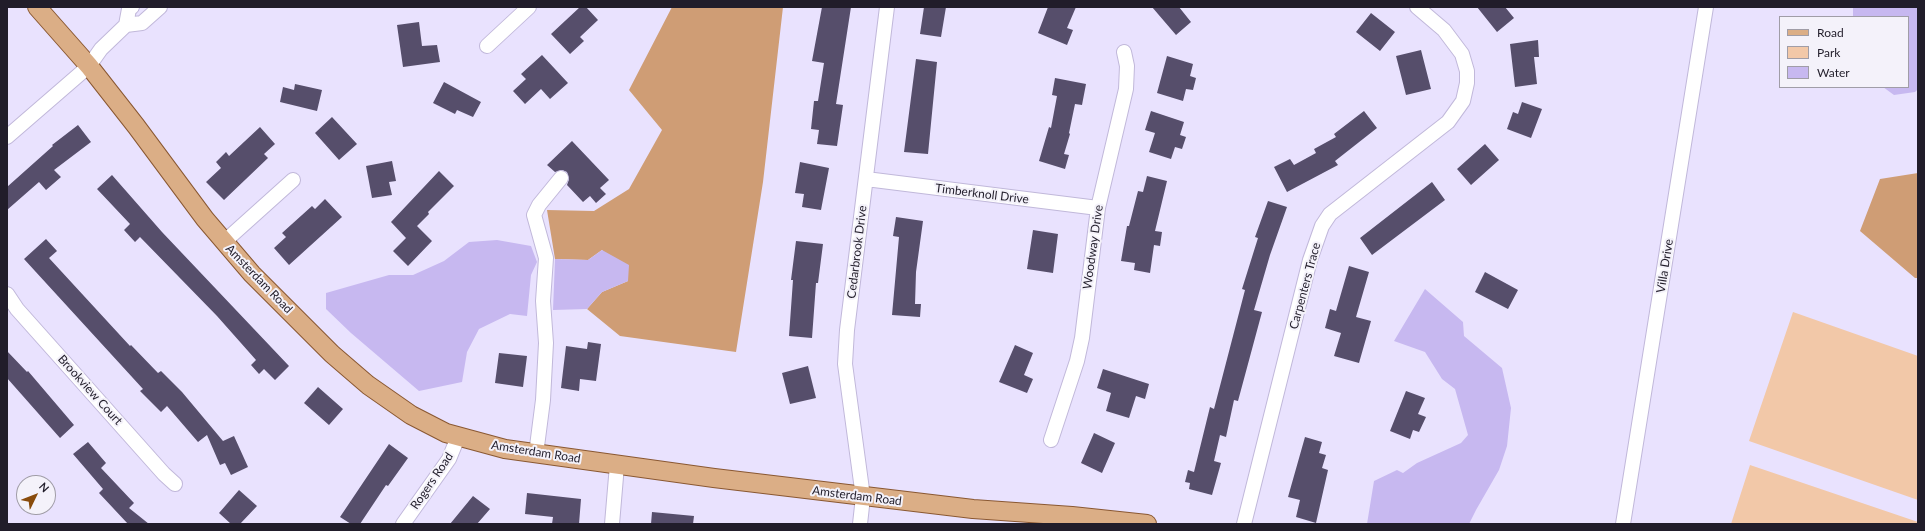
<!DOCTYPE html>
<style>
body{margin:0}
#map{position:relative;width:1925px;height:531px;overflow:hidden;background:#e9e2fe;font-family:Lato,sans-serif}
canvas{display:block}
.frame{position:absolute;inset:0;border:8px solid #211d2a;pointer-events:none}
.legend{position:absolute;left:1779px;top:16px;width:130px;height:72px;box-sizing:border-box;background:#f4f2fa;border:1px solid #a09da7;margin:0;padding:5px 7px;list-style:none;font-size:12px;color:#211d2a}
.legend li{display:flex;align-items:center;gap:8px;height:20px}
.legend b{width:20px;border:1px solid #a09da7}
.north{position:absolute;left:16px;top:475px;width:40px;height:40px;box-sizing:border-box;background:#f4f2fa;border:1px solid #a09da7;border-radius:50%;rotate:47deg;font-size:11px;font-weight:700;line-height:16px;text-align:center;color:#211d2a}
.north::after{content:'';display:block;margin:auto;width:14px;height:18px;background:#894c0c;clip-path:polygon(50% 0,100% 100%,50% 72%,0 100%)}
</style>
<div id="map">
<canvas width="1925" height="531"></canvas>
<div class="frame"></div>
<ul class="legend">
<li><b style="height:5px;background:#dbae86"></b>Road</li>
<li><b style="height:11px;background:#f2c8a8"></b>Park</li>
<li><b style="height:11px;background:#c7b8f0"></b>Water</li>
</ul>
<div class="north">N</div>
</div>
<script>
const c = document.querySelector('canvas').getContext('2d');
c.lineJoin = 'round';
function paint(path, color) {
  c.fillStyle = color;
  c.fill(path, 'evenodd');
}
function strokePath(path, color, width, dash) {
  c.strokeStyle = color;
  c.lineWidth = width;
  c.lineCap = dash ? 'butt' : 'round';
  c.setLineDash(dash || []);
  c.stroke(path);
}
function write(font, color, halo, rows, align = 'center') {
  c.font = font + ' Lato,sans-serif';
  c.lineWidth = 4;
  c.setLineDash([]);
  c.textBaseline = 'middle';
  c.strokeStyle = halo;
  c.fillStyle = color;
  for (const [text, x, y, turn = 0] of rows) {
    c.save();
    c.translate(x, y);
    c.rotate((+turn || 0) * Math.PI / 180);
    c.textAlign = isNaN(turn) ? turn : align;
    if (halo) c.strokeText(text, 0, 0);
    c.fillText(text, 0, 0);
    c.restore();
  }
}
paint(new Path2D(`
 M1793 312 1918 356V500L1749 441Z
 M1750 465 1918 522V524H1731Z`), '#f2c8a8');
paint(new Path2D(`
 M672 7H783L763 182 736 352 620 336 587 309 602 292 628 281 602 250 588 260 555 259 547 210 594 211 629 189 662 130 629 90Z
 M1918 173V278H1915L1860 231 1880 179Z`), '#cf9d75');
paint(new Path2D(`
 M1853 7H1918V89L1915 92 1894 95 1883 87H1908V17H1853Z
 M497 240 531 246 537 262 531 275 527 316 510 314 479 329 467 352 462 382 419 391 351 333 326 309V293L389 275H413L444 261 469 242Z
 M602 250 629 265 628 281 602 292 587 309 553 310 555 259 588 260Z
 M1425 289 1463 322 1464 336 1502 368 1511 408 1507 446 1499 470 1476 510 1469 524H1367L1374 481 1397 470 1403 473 1417 463 1461 443 1468 435 1455 389 1442 379 1425 352 1394 341Z`), '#c7b8f0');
paint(new Path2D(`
 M580 7H586L598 20 580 37 584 41 570 54 551 34Z
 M822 7H851L836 104 843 105 837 146 817 144 819 130 811 129 814 101H818L824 63 812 61Z
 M924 7H946L941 37 920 34Z
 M1048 7H1076L1067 28 1073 30 1067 45 1038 33Z
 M1152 7H1179L1191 22 1176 35Z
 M1477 7H1505L1514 18 1497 32Z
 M1371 13 1395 32 1380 51 1356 32Z
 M419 22 422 46 437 45 440 62 403 67 397 25Z
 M1538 40 1539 57H1534L1537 84 1515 87 1510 44Z
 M1421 50 1431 89 1406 95 1396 56Z
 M542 55 568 83 550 99 541 89 525 104 513 91 526 79 521 74Z
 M1167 56 1193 64 1190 76 1196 78 1193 90 1186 89 1183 101 1157 93Z
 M916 59 937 62 928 154 904 152Z
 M1055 78 1086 84 1082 105 1075 104 1069 133 1070 134 1064 154 1069 155 1065 169 1039 161 1049 127 1051 128 1057 96 1052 95Z
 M444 82 481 102 473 117 457 110 455 114 433 103Z
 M295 84 322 90 317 111 280 102 283 87 294 90Z
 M1522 102 1542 109 1531 138 1507 129 1513 112 1518 114Z
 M1151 111 1184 122 1180 135 1186 137 1182 149 1175 147 1171 159 1149 152 1155 133 1145 130Z
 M1364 111 1377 128 1335 161 1338 165 1287 192 1274 167 1290 159 1294 165 1316 153 1314 149 1336 137 1334 134Z
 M332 117 357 144 339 160 315 133Z
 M78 125 91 142 54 170 61 177 46 190 39 182 7 210V187L53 146 52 145Z
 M260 127 275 144 264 154 268 158 224 200 206 182 221 168 216 162 226 152 229 156Z
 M572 141 609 180 600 188 606 194 596 203 590 196 583 202 567 185 569 179 567 172 562 170 555 172 547 165Z
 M1485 144 1499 160 1471 185 1457 169Z
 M392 161 396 181 389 182 392 195 372 198 366 166Z
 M800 162 829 168 821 210 802 207 804 194 795 193Z
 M439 171 454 186 428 212 429 214 417 226 432 241 408 266 393 251 406 238 391 222Z
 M112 175 162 232 289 366 275 380 264 369 259 374 251 365 256 360 217 316 140 237 135 242 124 230 130 224 97 189Z
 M1147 176 1167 181 1155 231 1162 232 1160 246 1154 245 1150 273 1134 270 1135 263 1121 261 1127 226H1129L1138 191 1143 192Z
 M1432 182 1445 200 1372 255 1360 238Z
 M325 199 342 217 289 265 274 248 286 237 282 233 312 206 315 209Z
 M1268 201 1287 207 1270 255 1254 310 1262 312 1238 401 1234 400 1226 437 1220 435 1214 461 1221 463 1212 495 1189 489 1190 483 1185 482 1188 470 1194 472 1210 407 1214 409 1245 290 1242 289 1258 238 1255 237Z
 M896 217 923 221 916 272 915 304H921L920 317 892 315 899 237 893 236Z
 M1033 230 1058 234 1053 273 1027 269Z
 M46 239 57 251 49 258 130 346 131 345 158 373 161 371 182 392 223 441 234 436 248 467 231 475 225 463 220 465 207 435 198 442 167 406 161 412 140 391 143 389 24 259Z
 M796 241 823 244 818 283H816L812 338 789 336 793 280H791Z
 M1349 266 1369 272 1356 317 1371 321 1359 363 1334 356 1341 333 1325 328 1330 309 1336 311Z
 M1485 272 1518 290 1508 309 1475 292Z
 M588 342 601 344 596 381 580 379 579 391 561 388 566 346 587 349Z
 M1015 345 1033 353 1024 375 1033 379 1027 393 999 382Z
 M7 351 27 372 28 371 74 425 60 438 7 378Z
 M499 353 527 356 523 387 495 383Z
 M808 366 816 398 790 404 782 373Z
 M1103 369 1149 384 1145 399 1136 396 1129 418 1106 411 1111 393 1097 388Z
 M318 387 343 409 329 425 304 403Z
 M1406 391 1425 398 1418 414 1426 417 1419 432 1413 430 1410 439 1390 431Z
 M1094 433 1115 443 1102 473 1081 463Z
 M1305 437 1322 442 1319 453 1326 455 1322 468 1328 470 1316 523 1296 517 1300 500 1288 497Z
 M88 442 106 463 101 468 134 503 129 508 149 524H128L99 493 103 489 73 454Z
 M389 444 408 458 388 486 386 485 360 524H351L340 517Z
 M239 490 257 506 240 524H231L219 513Z
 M527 493 581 499 579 524H552L553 517 525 514Z
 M473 496 490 509 477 524H450Z
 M652 512 694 516 693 524H651Z`), '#564e6b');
const minor = new Path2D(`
 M126 25 142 23 160 7
 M487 46 529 7
 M7 137 89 66 101 49 126 25 129 9 132 7
 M866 179 1098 208
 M224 242 293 180
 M7 294 17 309 164 474 175 484
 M1051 440 1077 361 1082 338 1098 208 1126 89 1127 66 1124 52
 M536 454 543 400 546 343 543 301 546 258 534 215 539 205 561 178
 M403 524 449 459 458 437
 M612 524 617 465
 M860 524 863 497 845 364 847 330 887 7
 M1244 524 1310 260 1322 226 1330 214 1448 122 1463 101 1467 83V71L1462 54 1444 30 1417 7
 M1623 524 1706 7`);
const major = new Path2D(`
 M37 7 89 66 136 126 205 219 252 274 332 354 368 385 411 415 446 433 505 449 714 478 973 509 1072 516 1147 524`);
strokePath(minor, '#c1b8da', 16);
strokePath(major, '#8a5832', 20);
strokePath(minor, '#fff', 14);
strokePath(major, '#dbae86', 18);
write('12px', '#211d2a', '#f4f2fa', [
 ["Timberknoll Drive",982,194,7],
 ["Woodway Drive",1093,247,-82],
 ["Cedarbrook Drive",857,252,-83],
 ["Villa Drive",1665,266,-81],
 ["Amsterdam Road",259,279,46],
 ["Carpenters Trace",1305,286,-75],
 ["Brookview Court",90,390,48],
 ["Amsterdam Road",536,452,9],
 ["Rogers Road",432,481,-56],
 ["Amsterdam Road",857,496,7]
]);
</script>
